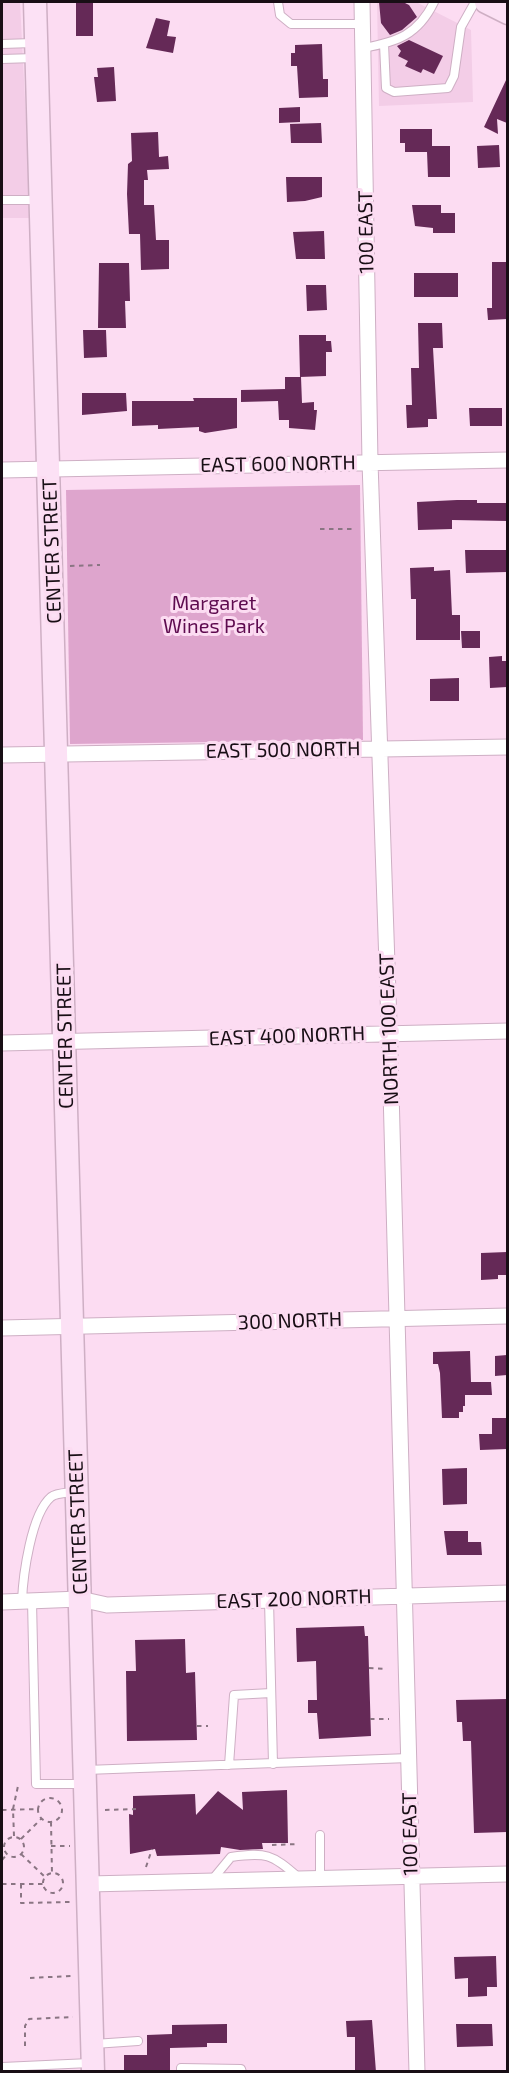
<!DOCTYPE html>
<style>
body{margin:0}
#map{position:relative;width:509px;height:2073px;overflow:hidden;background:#fcdcf2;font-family:"Exo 2",sans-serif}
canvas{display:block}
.frame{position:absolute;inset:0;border:3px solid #180e15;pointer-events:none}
</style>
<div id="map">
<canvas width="509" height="2073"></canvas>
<div class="frame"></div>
</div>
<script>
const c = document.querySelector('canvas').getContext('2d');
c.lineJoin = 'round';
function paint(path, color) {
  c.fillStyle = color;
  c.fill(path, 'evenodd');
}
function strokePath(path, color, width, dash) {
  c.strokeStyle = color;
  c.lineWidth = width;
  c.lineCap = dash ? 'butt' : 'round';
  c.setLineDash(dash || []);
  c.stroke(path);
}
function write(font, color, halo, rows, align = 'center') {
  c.font = font + ' "Exo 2",sans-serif';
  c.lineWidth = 6;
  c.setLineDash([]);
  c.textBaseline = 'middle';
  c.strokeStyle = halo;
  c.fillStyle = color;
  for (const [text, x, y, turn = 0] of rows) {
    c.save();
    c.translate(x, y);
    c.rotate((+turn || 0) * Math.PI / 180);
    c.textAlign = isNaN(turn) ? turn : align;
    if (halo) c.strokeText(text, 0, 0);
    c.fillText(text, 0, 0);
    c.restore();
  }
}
paint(new Path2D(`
 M2 2H20L31 218H2Z
 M377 2H416L471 30 473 102 379 106Z`), '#f3cde7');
paint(new Path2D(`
 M360 485 363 740 70 744 66 490Z`), '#dea5cd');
paint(new Path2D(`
 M76 2H93V36H76Z
 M379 2H403L409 5 417 17 402 30 390 35 381 23Z
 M156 18 170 21 167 36 176 37 173 53 146 48Z
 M409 40 443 56 434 74 423 69 421 73 405 66 408 61 398 56 401 51 397 46Z
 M322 44 323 79H328V97L299 98 297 66H291V53H295V45Z
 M114 67 116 101 97 102 94 77H98L97 68Z
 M507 78V123L497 119 498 134 484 127Z
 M300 107V122L279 123V108Z
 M321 123 322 143H291L290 124Z
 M400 129H432V146H450V177H428L427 152H405V143H400Z
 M158 132 159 157 168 156 169 169 147 170 148 180H144V205H154L156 240H169V269L141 270 140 234H129L127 194 128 164 132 161 131 133Z
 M499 145 500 167 478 168 477 146Z
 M286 177H322V197L305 201 287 202Z
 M412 205H441V213H455V233H433V228L415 226Z
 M324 231 325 259H296L293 232Z
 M492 262H507V319L488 320 487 308H492Z
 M99 263H129L130 301H125L126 328H98Z
 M414 273H458V297H414Z
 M306 285H326L327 310 307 311Z
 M418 323H442L443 348H433L437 419H428V427L407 428 406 405H412L411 368H419Z
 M83 330H106L107 357 84 358Z
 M299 335H326V341H331L332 352H326V376L300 377Z
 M285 377H301L302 403 314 402V410H317L315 430 289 428V420H279L278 401 241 402V390L285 389Z
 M82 393H126L127 411 82 415Z
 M193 398H237V428L205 433 199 431V427L158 429V425L132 426V401H194Z
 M469 408H502V426H470Z
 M457 500H477V503H507V521L452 520V529L418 530 417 502Z
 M465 550H507V572L466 573Z
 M434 567V571L450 570 452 615H460V640H416V599H411L410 568Z
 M461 631H480V648H462Z
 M502 656V661H507V687L490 688 489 657Z
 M459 678V701H430V679Z
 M507 1252V1275H498V1279L481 1280V1253Z
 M470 1351 471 1382H491L492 1395H465V1406H463V1412H459V1418H442L440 1373 438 1364H433V1352Z
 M507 1355V1375L495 1376V1356Z
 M492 1418H507V1449L480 1450 479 1434H492Z
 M467 1468V1504L443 1505 442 1469Z
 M444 1531H468V1542H481L482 1555H447Z
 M364 1626 365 1636H368L371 1736 319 1739 317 1713H308V1700H317L316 1661 297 1662 296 1628Z
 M185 1639 186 1673 195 1672 197 1740 127 1741 126 1671H136L135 1640Z
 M507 1699V1832L474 1833 471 1741H463L462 1722H457L456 1700Z
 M287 1790 288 1843H262L263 1849 240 1850 221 1847 220 1854 157 1856 155 1849 130 1854 129 1814 133 1815V1796L195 1794 196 1815 218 1791 243 1810 242 1792Z
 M496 1956 497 1987H487V1996L468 1997V1978L455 1979 454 1957Z
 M372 2020 376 2072H355V2037H347L346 2021Z
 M227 2024V2043H207V2047L170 2048V2072H124V2055H147V2035L172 2034V2025Z
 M456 2024H492L493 2046 457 2047Z`), '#652957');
const lane = new Path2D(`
 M278 2 280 15 291 24H362
 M2 44 33 43
 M384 44 386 88 394 92 448 88 454 76 461 27 475 2
 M363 48C397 42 418 35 434 2
 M2 59 35 58
 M2 200H39
 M269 1600 273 1764
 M22 1601C23 1576 31 1514 51 1497 56 1493 67 1493 74 1492
 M32 1601 36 1784H84
 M229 1765 234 1695 271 1693
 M86 1770 409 1758
 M320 1835V1877
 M212 1880 231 1857C266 1852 272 1854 298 1877
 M94 2044 138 2041
 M2 2067 90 2063
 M181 2072V2068L241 2069 242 2072`);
const street = new Path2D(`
 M362 2 370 462 390 1053 417 2072
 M2 470 508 460
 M2 755 508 747
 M2 1043 508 1031
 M2 1328 508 1316
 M2 1602 80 1599 107 1605 508 1593
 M89 1884 508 1874`);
const secondary = new Path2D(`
 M35 2 93 2072
 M486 2 508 13`);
strokePath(lane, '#ceafc4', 10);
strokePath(street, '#ceafc4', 17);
strokePath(secondary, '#ceafc4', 25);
strokePath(new Path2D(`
 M320 529H353
 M70 566 100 565
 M369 1668 387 1669
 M370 1719H389
 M197 1726H208
 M38 1810a12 12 0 1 1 24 0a12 12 0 1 1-24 0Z
 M2 1810 38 1809
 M105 1810 136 1809
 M51 1822 52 1873
 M14 1836 13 1809 18 1786
 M4 1847a10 10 0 1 1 20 0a10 10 0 1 1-20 0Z
 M21 1839 42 1818
 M272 1845 299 1844
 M51 1846H70
 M21 1854 45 1877
 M2 1860 7 1854
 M146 1867 152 1849
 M43 1883a10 10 0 1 1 20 0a10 10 0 1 1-20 0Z
 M2 1884H43
 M21 1884V1903L71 1902
 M30 1978 71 1976
 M25 2046V2026L29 2019 73 2017`), '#8a7583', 2, [4.5, 4.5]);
strokePath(lane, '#fff', 8);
strokePath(street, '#fff', 15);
strokePath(secondary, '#fce1f5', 22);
write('20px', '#180e15', '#fcdcf2', [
 ["100 EAST",366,232,-91],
 ["EAST 600 NORTH",278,464,-1],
 ["CENTER STREET",52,551,-92],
 ["EAST 500 NORTH",283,750,-1],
 ["NORTH 100 EAST",389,1029,-92],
 ["CENTER STREET",65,1036,-91],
 ["EAST 400 NORTH",287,1036,-2],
 ["300 NORTH",290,1321,-2],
 ["CENTER STREET",78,1522,-92],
 ["EAST 200 NORTH",294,1599,-2],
 ["100 EAST",410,1834,-91]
]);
write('20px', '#5e0b4f', '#fcdcf2', [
 ["Margaret",214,603],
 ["Wines Park",214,626]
]);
</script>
